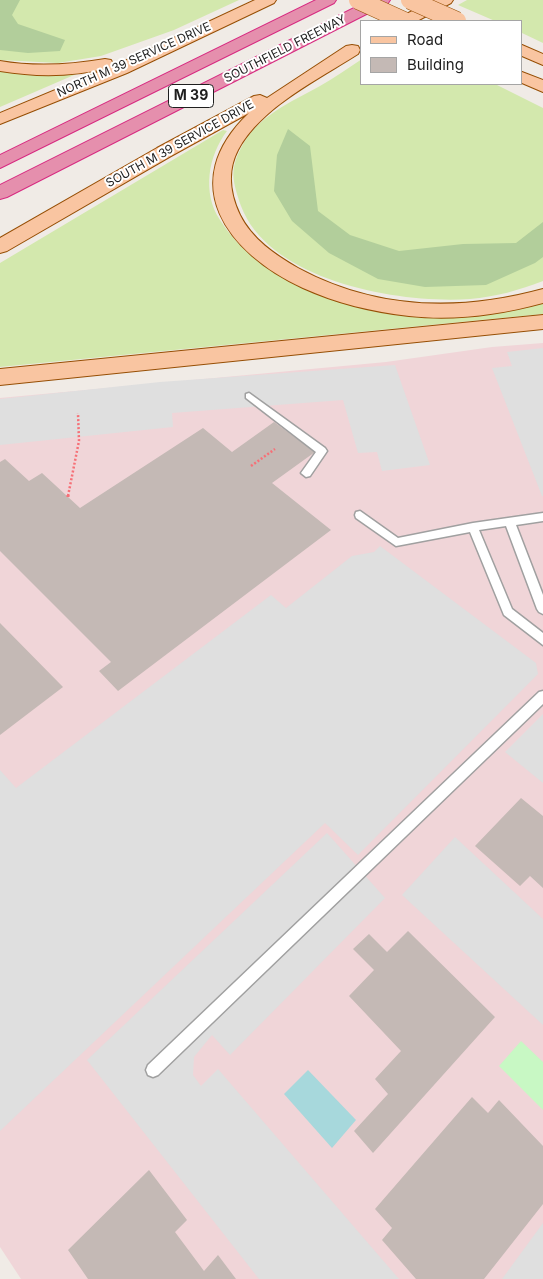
<!DOCTYPE html>
<style>
body{margin:0}
#map{position:relative;width:543px;height:1279px;overflow:hidden;background:#f0ebe6;font-family:Inter,sans-serif}
canvas{display:block}
.legend{position:absolute;left:360px;top:20px;width:162px;height:65px;box-sizing:border-box;background:#fff;border:1px solid #a5a5a5;margin:0;padding:6px 9px;list-style:none;font-size:15px;color:#1f1f1f}
.legend li{display:flex;align-items:center;gap:10px;height:25px}
.legend b{width:25px;border:1px solid #a5a5a5}
</style>
<div id="map">
<canvas width="543" height="1279"></canvas>
<ul class="legend">
<li><b style="height:6px;background:#f9c5a1"></b>Road</li>
<li><b style="height:14px;background:#c4b9b5"></b>Building</li>
</ul>
</div>
<script>
const c = document.querySelector('canvas').getContext('2d');
c.lineJoin = 'round';
function paint(path, color) {
  c.fillStyle = color;
  c.fill(path, 'evenodd');
}
function strokePath(path, color, width, dash) {
  c.strokeStyle = color;
  c.lineWidth = width;
  c.lineCap = dash ? 'butt' : 'round';
  c.setLineDash(dash || []);
  c.stroke(path);
}
function write(font, color, halo, rows, align = 'center') {
  c.font = font + ' Inter,sans-serif';
  c.lineWidth = 4;
  c.setLineDash([]);
  c.textBaseline = 'middle';
  c.strokeStyle = halo;
  c.fillStyle = color;
  for (const [text, x, y, turn = 0] of rows) {
    c.save();
    c.translate(x, y);
    c.rotate((+turn || 0) * Math.PI / 180);
    c.textAlign = isNaN(turn) ? turn : align;
    if (halo) c.strokeText(text, 0, 0);
    c.fillText(text, 0, 0);
    c.restore();
  }
}
paint(new Path2D(`
 M543 343V1279H21L0 1247V398L386 362 492 347Z`), '#f0d5d8');
paint(new Path2D(`
 M0 0H239L174 30 101 56 58 63 0 60Z
 M467 0H543V43L522 33V21H495L458 5Z
 M362 59V84H495L543 108V281C520 290 495 297 470 299 399 304 269 281 241 206 233 182 229 171 241 148 257 116 291 102 320 86 334 78 348 68 362 59Z
 M0 71 19 73 81 72 0 107Z
 M223 130 227 131C208 156 202 193 220 220 281 315 443 335 543 302V314L0 367V263Z`), '#d3e8ad');
paint(new Path2D(`
 M0 0H20L12 15 18 24 65 40 60 51 28 53 0 50Z
 M288 129 310 146 318 211 350 235 399 251 463 244 516 243 543 222V257L535 263 486 285 425 287 378 279 329 253 292 221 274 191 277 155Z`), '#b2ce9b');
paint(new Path2D(`
 M521 1041 543 1062V1110L499 1066Z`), '#c8f8c4');
paint(new Path2D(`
 M543 348V496H542L492 368 512 366 507 352Z
 M395 365 430 465 382 471 377 452 358 453 343 400 172 413 173 427 0 445V399L160 382Z
 M380 546 536 663 538 674 358 855 325 823 0 1131V770L16 788 271 595 286 608 352 556 374 552Z
 M543 714V783L505 752Z
 M327 833 385 898 230 1055 212 1035 194 1057 193 1075 201 1086 218 1069 399 1279H259L87 1060Z
 M455 837 543 919V1025L402 895Z
 M543 1223V1279H502Z`), '#dfdfdf');
paint(new Path2D(`
 M308 1070 356 1120 332 1148 284 1094Z`), '#a7d8dc');
paint(new Path2D(`
 M274 422 315 452 272 483 331 530 118 691 99 671 111 662 0 551V462L5 459 29 481 42 473 80 508 203 428 232 452Z
 M0 623 63 687 0 735Z
 M521 798 543 816V888L530 876 520 886 475 846Z
 M408 931 495 1017 373 1153 354 1131 388 1094 375 1079 401 1051 349 996 374 970 353 949 369 934 387 952Z
 M472 1097 488 1113 499 1100 543 1146V1204L484 1279H416L382 1240 392 1228 375 1209Z
 M149 1170 187 1220 175 1232 204 1271 218 1255 236 1279H88L68 1250Z`), '#c4b9b5');
const service = new Path2D(`
 M249 393 325 448 327 451 325 454 310 476 306 477 301 473 316 452 246 398V394Z
 M360 511 398 538 473 523 543 513V521L516 525 543 595V614L539 612 537 609 506 526 479 530 512 609 543 633V645L504 615 470 532 396 546 356 518 355 515 356 512Z
 M543 691V704L158 1075 153 1077 148 1075 146 1070 148 1065 539 692Z`);
const primary = new Path2D(`
 M255 0H276L274 3 127 73 0 124V113L108 68C72 77 36 77 0 71V61C35 67 70 65 105 59L111 60 113 64 112 67Z
 M433 0H453L451 3 417 21H397L399 18Z
 M352 45 358 46 360 50 358 54C319 79 261 107 238 150 227 171 230 194 240 215 252 239 275 255 298 268 376 310 459 312 543 289V303C499 315 454 321 409 316 373 312 336 303 303 288 227 253 175 183 249 113L171 156 7 251 0 253V238L157 148 254 96 260 95 267 98 346 46Z
 M522 45 543 54V65L522 56Z
 M522 72 543 80V92L522 83Z
 M543 315V329L0 385V369Z`);
const motorway = new Path2D(`
 M316 0H336L334 3 0 168V155Z
 M370 0H390L388 3 7 197 0 199V185Z`);
strokePath(service, '#a0a0a0', 3);
strokePath(primary, '#964e04', 2);
strokePath(motorway, '#d72980', 2);
strokePath(new Path2D(`
 M251 466 275 449
 M68 496 79 441 78 413`), '#f67077', 2.5, [2, 2]);
strokePath(new Path2D(`
 M68 497V495`), '#f67077', 3, [2.5, 2.5]);
paint(service, '#fff');
paint(primary, '#f9c5a1');
paint(motorway, '#e58fad');
const primaryBridge = new Path2D(`
 M358 0 404 21
 M410 0 457 21`);
strokePath(primaryBridge, '#964e04', 19, []);
strokePath(primaryBridge, '#f9c5a1', 18);
write('12px', '#1f1f1f', '#fff', [
 ["SOUTHFIELD FREEWAY",285,49,-27],
 ["NORTH M 39 SERVICE DRIVE",134,60,-24],
 ["SOUTH M 39 SERVICE DRIVE",180,144,-29]
]);
for (const [x, y, w] of [
 [191,96,45]
]) {
  const box = new Path2D();
  box.roundRect(x - w / 2, y - 11.5, w, 23, 4);
  c.fillStyle = '#fff';
  c.fill(box);
  strokePath(box, '#1f1f1f', 1);
}
write('bold 14px', '#1f1f1f', null, [
 ["M 39",191,96]
]);
</script>
